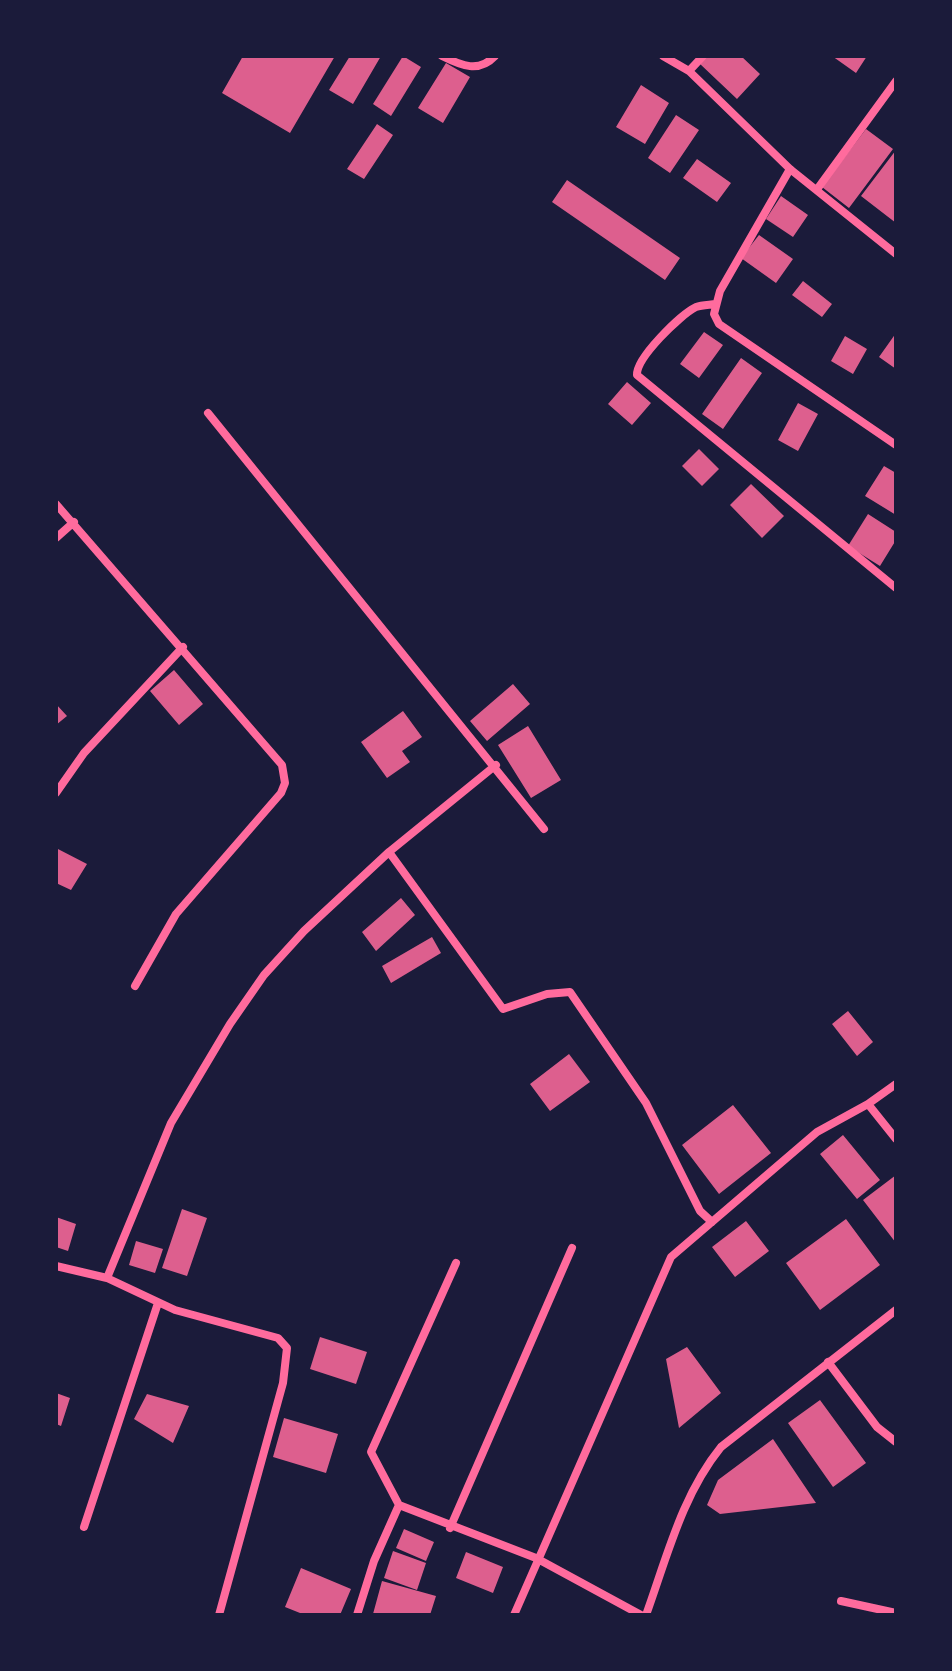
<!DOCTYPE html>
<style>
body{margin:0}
#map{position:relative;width:952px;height:1671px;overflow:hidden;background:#1b1b3a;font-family:"Public Sans",sans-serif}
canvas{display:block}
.frame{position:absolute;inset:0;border:58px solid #1b1b3a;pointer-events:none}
</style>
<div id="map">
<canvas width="952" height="1671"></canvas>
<div class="frame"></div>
</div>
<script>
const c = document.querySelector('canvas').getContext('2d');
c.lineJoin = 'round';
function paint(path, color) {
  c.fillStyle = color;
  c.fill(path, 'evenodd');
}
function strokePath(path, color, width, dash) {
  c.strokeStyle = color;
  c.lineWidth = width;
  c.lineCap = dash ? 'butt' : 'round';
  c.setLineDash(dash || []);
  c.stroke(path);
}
paint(new Path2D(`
 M243 56H335L290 133 222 93Z
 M350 56H381L353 104 329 90Z
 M403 56 421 67 391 116 373 104Z
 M706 56H741L760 74 737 99 699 63Z
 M832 56H867L856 73Z
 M446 63 470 77 443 123 418 108Z
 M641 85 669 103 645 144 616 127Z
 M676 115 699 130 670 173 648 158Z
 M377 124 393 135 364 179 347 169Z
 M866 129 893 149 849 208 822 187Z
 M896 150V223L861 196Z
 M697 159 731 183 717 202 683 178Z
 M567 180 680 258 665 280 552 202Z
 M781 196 808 215 793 237 766 219Z
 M759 235 793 259 776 283 741 258Z
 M803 281 832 304 822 317 792 295Z
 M704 332 723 345 699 378 680 364Z
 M896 333V369L879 357Z
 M845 336 867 349 853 374 831 361Z
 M741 358 762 373 723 429 702 414Z
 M627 382 651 403 632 425 608 404Z
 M798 403 818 414 798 451 778 440Z
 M699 449 719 469 702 486 682 466Z
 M884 466 896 473V515L865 496Z
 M751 484 784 516 762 538 730 505Z
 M868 514 896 532V540L880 566 848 546Z
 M174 670 203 704 179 725 150 691Z
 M513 684 530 704 487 741 470 721Z
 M56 704 67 716 56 725Z
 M403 711 422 737 402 751 410 762 387 778 361 742Z
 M528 726 561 780 531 798 498 745Z
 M56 848 87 864 71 890 56 883Z
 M401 898 415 915 376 951 362 932Z
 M432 937 441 953 391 983 382 966Z
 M848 1011 873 1042 857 1056 832 1024Z
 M569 1054 590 1082 550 1111 530 1084Z
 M733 1105 771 1153 719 1194 682 1145Z
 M843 1135 880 1180 857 1199 820 1154Z
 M896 1175V1243L863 1200Z
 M182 1209 207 1218 187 1276 162 1268Z
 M56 1217 76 1224 68 1251 56 1247Z
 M846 1219 880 1265 820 1310 786 1263Z
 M746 1221 769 1251 735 1277 712 1247Z
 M136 1241 163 1249 155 1273 129 1265Z
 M320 1337 367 1352 356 1384 310 1369Z
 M687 1347 721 1393 679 1428 666 1359Z
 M56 1393 70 1398 61 1426 56 1424Z
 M147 1394 189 1406 173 1443 134 1419Z
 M820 1400 866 1463 833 1487 788 1423Z
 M284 1418 338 1434 326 1473 273 1457Z
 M773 1439 816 1503 720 1514 707 1505 718 1480Z
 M404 1529 434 1542 426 1561 396 1548Z
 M393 1551 426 1563 417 1590 384 1578Z
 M466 1552 503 1567 493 1593 456 1578Z
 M301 1568 351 1589 340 1615H305L285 1607Z
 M382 1581 436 1596 430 1615 373 1614Z`), '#dd5f8e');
strokePath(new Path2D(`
 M442 56C462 66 479 73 495 56
 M663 56 689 71 790 169 896 254
 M689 71 703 56
 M790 169 720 291 714 314 719 324 896 445
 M818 188 896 81
 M716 304C710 305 702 305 696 307 680 315 636 358 637 375L896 588
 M208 413 544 829
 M56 504 282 765 285 783 281 793 176 914 135 986
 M56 538 74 522
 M56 793 84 753 183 647
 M389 852 496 765
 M868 1104 896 1139
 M56 1266 107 1278 171 1123 230 1024 264 975 304 931 389 852 503 1009 547 994 570 992 646 1103 700 1211 712 1222
 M107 1278 175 1310 278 1338 287 1348 283 1383 219 1615
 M828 1362 877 1427 896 1442
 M399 1505 371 1452 456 1263
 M84 1527 158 1303
 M450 1528 572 1248
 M841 1601 896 1613
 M357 1615 374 1561 399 1505 536 1558 641 1615
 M514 1615 671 1257 817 1132 868 1104 896 1084
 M646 1615C667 1557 682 1495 721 1447L896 1310`), '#ff6b9d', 8);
</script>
